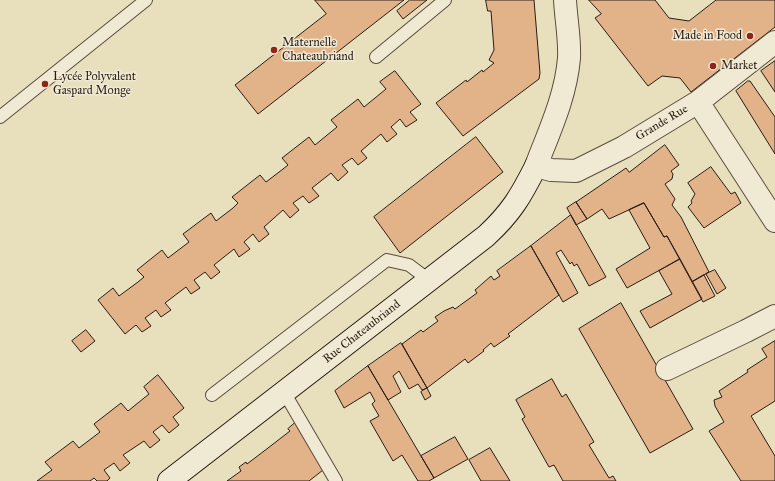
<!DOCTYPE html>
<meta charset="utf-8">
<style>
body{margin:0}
canvas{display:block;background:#e8dfbd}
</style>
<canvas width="775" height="481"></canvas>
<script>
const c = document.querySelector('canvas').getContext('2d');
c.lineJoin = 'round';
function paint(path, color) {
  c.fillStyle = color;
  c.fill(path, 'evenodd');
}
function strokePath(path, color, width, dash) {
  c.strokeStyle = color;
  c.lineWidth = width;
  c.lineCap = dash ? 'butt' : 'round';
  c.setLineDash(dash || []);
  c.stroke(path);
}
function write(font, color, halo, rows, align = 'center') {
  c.font = font + ' "IM FELL Great Primer",serif';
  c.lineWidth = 3;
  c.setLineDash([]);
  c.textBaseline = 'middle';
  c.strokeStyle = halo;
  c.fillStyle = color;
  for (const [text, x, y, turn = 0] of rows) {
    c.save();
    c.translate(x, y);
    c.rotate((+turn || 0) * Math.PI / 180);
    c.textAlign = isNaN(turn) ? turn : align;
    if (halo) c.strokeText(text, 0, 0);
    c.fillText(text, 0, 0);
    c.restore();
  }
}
const building = new Path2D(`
 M315 0H404L258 114 235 85 326 14Z
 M410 0H427L403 19 397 11Z
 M486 0H534L540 73 539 79 463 136 436 103 466 80 467 82 482 70 483 72 494 63 489 60 494 50 491 11H488Z
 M589 0H655L669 18 689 21 716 0H775V27L691 92 680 78 662 76 648 86 595 18 601 14Z
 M775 61V92L761 71Z
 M395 71 421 104 410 112 417 120 406 127 400 119 391 127 397 134 387 142 381 134 361 151 367 158 358 165 352 158 342 165 348 172 338 181 331 173 312 188 319 196 309 203 303 196 293 203 299 210 290 218 283 210 264 227 269 234 259 242 253 234 244 242 250 249 239 257 234 249 214 265 220 272 211 279 205 272 194 280 200 288 191 294 186 287 165 303 171 310 161 317 156 310 145 318 151 326 142 332 136 325 125 334 98 300 113 288 119 296 138 282 144 277 137 270 162 250 168 258 189 242 183 234 211 213 216 221 233 208 238 203 232 197 260 175 266 182 283 169 288 165 282 158 309 137 315 145 337 127 331 120 358 99 364 107 386 89 380 82Z
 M748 81H750L775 117V154L736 91Z
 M476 137 503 172 400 253 374 217Z
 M665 145 679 165 671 171 673 174 672 179 665 184 675 199 672 205 681 217 709 272 692 282 667 236 664 237 644 203 609 219 602 209 587 219 576 202 626 168 629 172Z
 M711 167 731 194 735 192 741 203 704 228 688 207 692 203 691 201 695 194 688 183Z
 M576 202 587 219 576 225 567 208Z
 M644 203 664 237 667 236 680 259 627 288 616 269 650 248 629 210Z
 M571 215 606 277 589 286 577 264 574 266 572 262 570 264 561 250 556 253 578 293 563 302 531 246Z
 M531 246 559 295 508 334 510 336 494 347 491 343 483 350 484 351 468 363 465 359 427 388 402 344 421 330 423 332 438 321 435 317 444 311 453 307 455 309 477 293 475 290 491 276 494 280 500 276 497 271Z
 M680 259 702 299 650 328 640 311 672 294 659 271Z
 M715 270 726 288 717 294 706 274Z
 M704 275 715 296 703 302 692 282Z
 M621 303 693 429 650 453 579 329Z
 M86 330 95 341 81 352 72 341Z
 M775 341V401L751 416 775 456V481H741L709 431 724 422 715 406 714 400 722 397 719 391 748 372 747 370 767 357 762 349Z
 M401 343 427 388 422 390 418 384 409 389 399 371 393 376 401 392 388 400 368 366Z
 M368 366 434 478 429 481H418L402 455 393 461 370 421 379 416 372 404 375 401 370 392 344 408 335 391Z
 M158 375 184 408 173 417 179 425 169 433 162 425 153 432 160 440 150 448 144 441 123 455 130 463 120 471 114 463 104 470 110 478 107 481H97L94 478 90 481H37L52 470 45 462 73 441 79 448 100 432 94 424 121 403 128 411 149 394 144 387Z
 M552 379 562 397 566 394 594 442 589 445 609 478 613 476 616 481H563L554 465 549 467 522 419 525 417 516 400Z
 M427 388 431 396 425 400 421 392Z
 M295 423 323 470 309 481H227L241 471 239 467 246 462 247 464 268 448 290 431 288 429Z
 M455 437 468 459 434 478 421 456Z
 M490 448 510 481H481L469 460Z`);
paint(building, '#e2b389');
strokePath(building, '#2a1c14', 1);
const lane = new Path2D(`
 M376 57 445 0
 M0 117 146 0
 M284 392 336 481
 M212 395 387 260 409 265 429 280`);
const street = new Path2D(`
 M565 0C566 19 570 39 569 58 566 96 549 132 536 166L551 170 576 171 624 147 698 102 775 42
 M698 102 775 221
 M667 369 746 331 775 316`);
const secondary = new Path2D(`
 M169 481 486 236C511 213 521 196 536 166`);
strokePath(lane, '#5a4d3e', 14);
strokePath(street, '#5a4d3e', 24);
strokePath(secondary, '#2a1c14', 24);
strokePath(lane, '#f0ead4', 12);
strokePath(street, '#f0ead4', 22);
strokePath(secondary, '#f0ead4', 22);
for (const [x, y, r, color] of [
 [750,36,4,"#8f2418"],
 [274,50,4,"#8f2418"],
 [713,66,4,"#8f2418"],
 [45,84,4,"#8f2418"]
]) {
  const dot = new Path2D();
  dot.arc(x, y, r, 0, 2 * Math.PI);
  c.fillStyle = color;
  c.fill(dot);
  strokePath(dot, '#f0ead4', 1.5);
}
write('12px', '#2a1c14', '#f0ead4', [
 ["Made in Food",742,36,"right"],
 ["Maternelle",282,43],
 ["Chateaubriand",282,57],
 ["Market",721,66],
 ["Lycée Polyvalent",53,77],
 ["Gaspard Monge",53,91]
], 'left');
write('12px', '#2a1c14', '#f0ead4', [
 ["Grande Rue",662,123,-31],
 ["Rue Chateaubriand",362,332,-38]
]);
</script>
